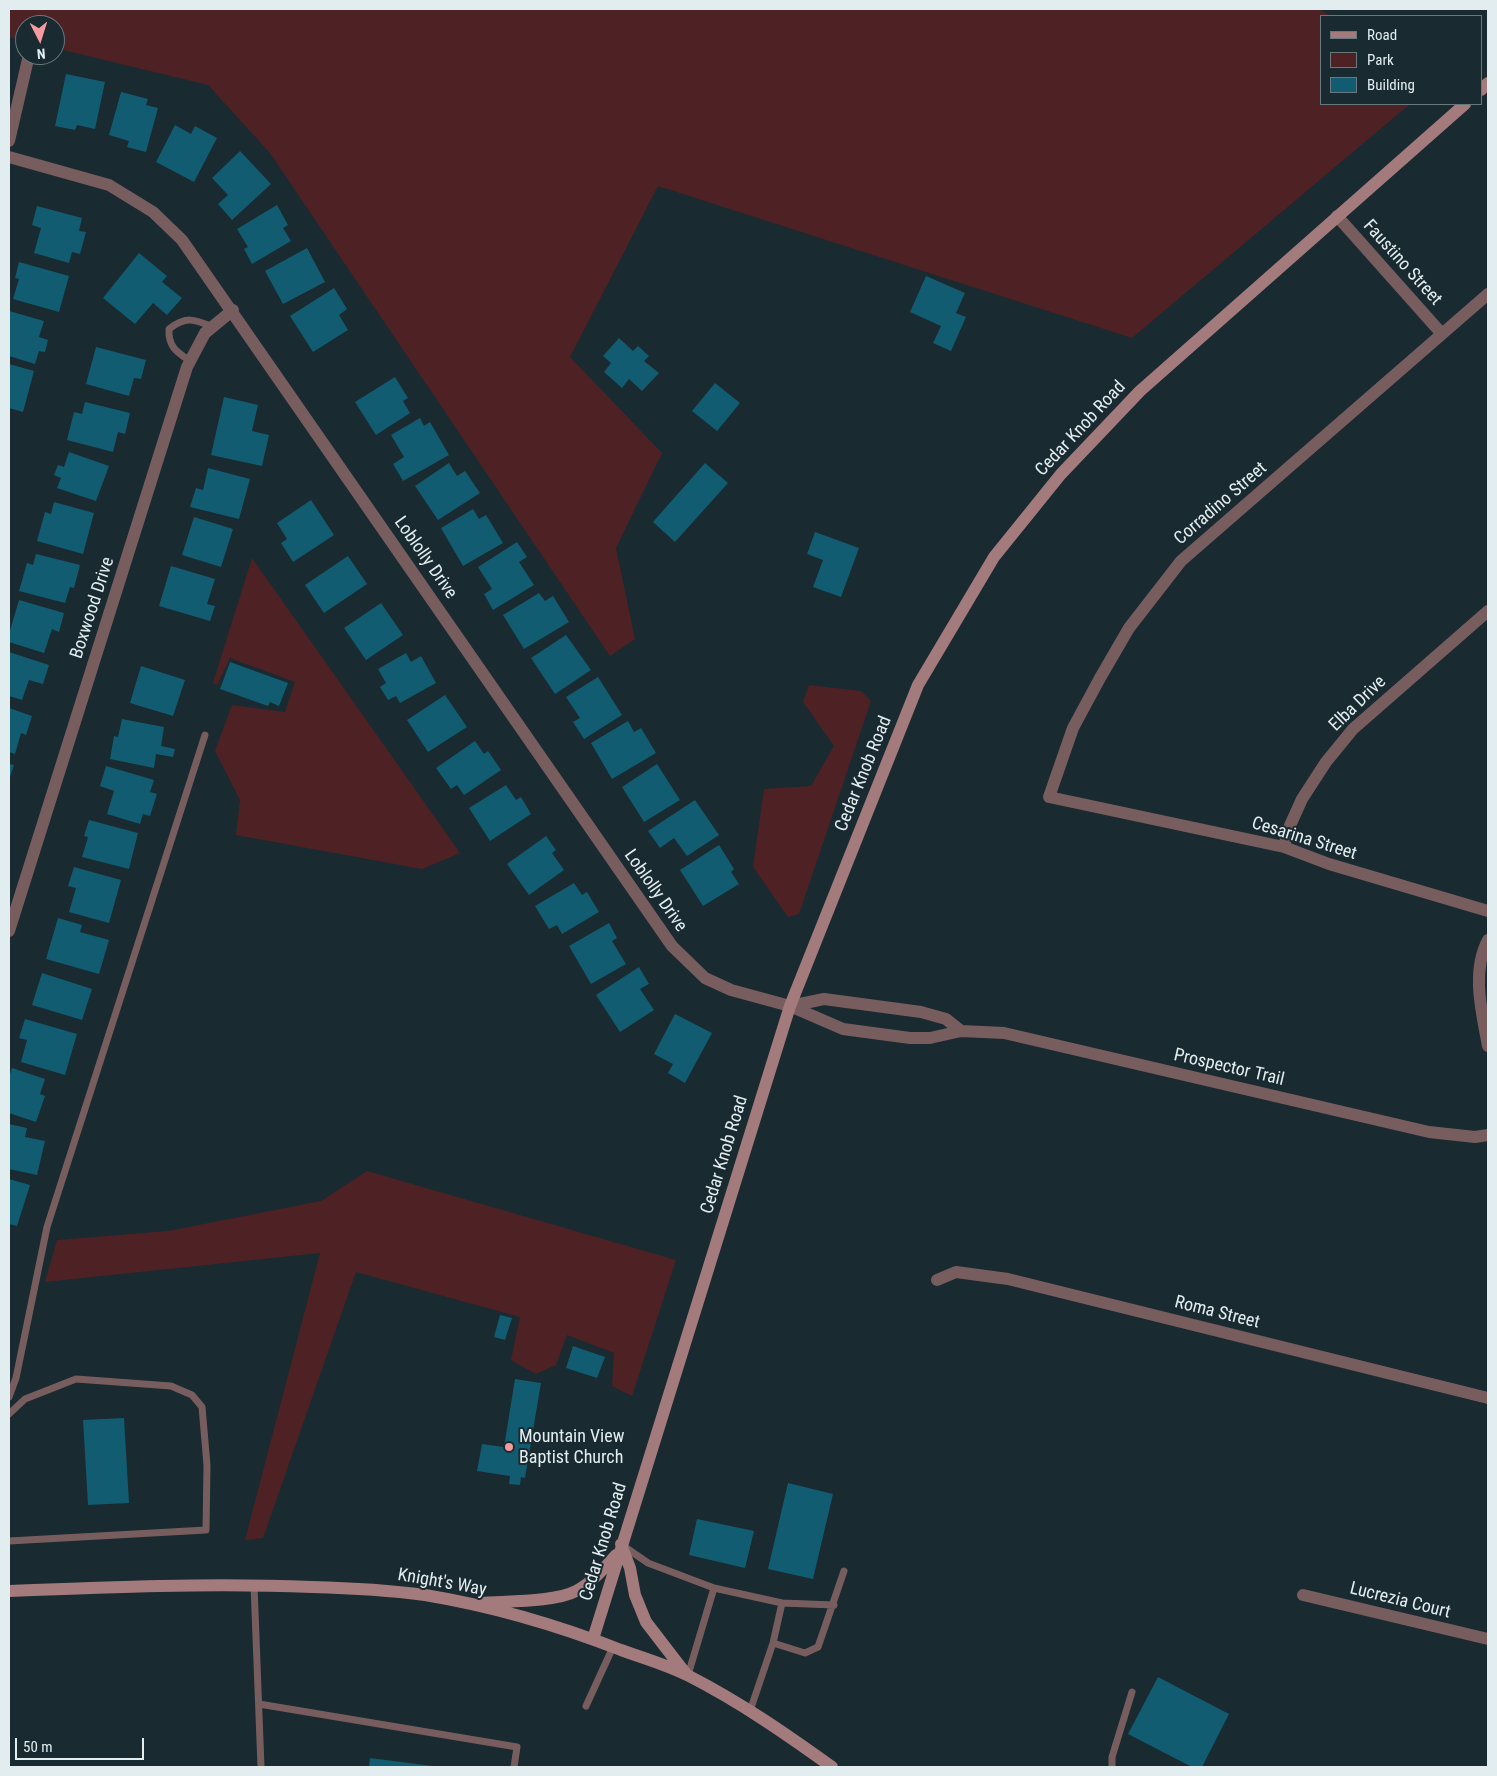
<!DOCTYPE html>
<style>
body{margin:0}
#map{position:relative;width:1497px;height:1776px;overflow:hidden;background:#192a30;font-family:"Roboto Condensed",sans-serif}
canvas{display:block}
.frame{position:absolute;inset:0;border:10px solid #e2edf0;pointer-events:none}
.legend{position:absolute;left:1320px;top:15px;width:162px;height:90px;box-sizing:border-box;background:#192a30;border:1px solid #69787d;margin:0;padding:6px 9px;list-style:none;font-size:15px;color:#e2edf0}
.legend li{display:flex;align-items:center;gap:10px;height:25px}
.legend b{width:25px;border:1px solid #69787d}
.north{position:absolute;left:15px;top:15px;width:50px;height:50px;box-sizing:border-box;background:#192a30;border:1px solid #69787d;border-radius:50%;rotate:175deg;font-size:14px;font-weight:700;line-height:20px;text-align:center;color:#e2edf0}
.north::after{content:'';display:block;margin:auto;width:18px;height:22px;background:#f49b9f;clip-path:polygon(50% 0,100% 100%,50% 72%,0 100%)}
.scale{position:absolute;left:15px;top:1738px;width:129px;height:22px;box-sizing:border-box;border:2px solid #e2edf0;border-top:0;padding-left:6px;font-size:15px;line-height:18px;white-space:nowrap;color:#e2edf0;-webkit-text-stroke:4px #192a30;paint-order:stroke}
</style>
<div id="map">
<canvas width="1497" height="1776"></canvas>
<div class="frame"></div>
<ul class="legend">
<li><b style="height:6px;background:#a47b7c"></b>Road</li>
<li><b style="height:14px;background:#4e2225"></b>Park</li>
<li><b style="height:14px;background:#125c71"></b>Building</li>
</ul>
<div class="north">N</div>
<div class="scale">50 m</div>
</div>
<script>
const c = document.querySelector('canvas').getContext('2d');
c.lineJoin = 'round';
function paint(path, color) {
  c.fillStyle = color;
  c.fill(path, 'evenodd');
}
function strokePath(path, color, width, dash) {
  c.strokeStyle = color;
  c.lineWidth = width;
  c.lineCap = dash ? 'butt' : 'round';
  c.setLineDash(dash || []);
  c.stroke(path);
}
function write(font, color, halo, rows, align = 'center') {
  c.font = font + ' "Roboto Condensed",sans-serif';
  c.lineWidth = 4;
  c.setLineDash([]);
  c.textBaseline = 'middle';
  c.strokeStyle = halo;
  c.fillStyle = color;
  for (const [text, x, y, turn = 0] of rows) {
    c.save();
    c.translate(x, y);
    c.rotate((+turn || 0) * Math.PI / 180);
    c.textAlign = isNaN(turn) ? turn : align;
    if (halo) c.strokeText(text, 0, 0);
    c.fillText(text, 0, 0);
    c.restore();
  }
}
paint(new Path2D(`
 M9 9H1319L1331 16H1321V104H1410L1132 338 658 186 570 357 662 453 616 548 635 639 610 656 270 153 208 85 55 48V25H25V41L9 37Z
 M252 558 460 853 422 869 236 835 240 800 215 751 232 705 285 712 295 682 230 658 217 685 213 683Z
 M809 685 861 691 871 701 799 914 788 917 753 867 764 789 811 786 834 746 803 702Z
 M367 1171 676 1260 632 1396 612 1386 614 1353 567 1335 556 1365 536 1374 511 1360 520 1317 356 1272 263 1538 245 1540 320 1253 45 1282 57 1240 168 1231 321 1201Z`), '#4e2225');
paint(new Path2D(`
 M66 74 105 82 95 129 77 125 75 130 55 126Z
 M121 92 148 99 146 105 158 108 146 152 127 147 129 141 109 135Z
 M175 125 191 134 195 126 217 138 194 182 156 162Z
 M240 151 271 184 232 220 218 204 228 195 212 178Z
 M277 205 288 225 283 228 291 241 252 264 244 249 248 247 237 229Z
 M37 206 82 218 79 231 86 232 80 254 72 252 69 263 34 253 41 228 32 225Z
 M307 248 325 282 283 304 265 271Z
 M139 253 167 276 162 282 182 298 167 315 153 303 135 324 103 298Z
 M19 262 69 276 59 312 13 299 19 279 15 278Z
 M926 276 965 293 956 313 966 317 951 351 933 343 941 326 910 312Z
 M334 288 347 309 339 315 348 330 313 352 290 316Z
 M9 311 44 321 39 337 48 340 45 352 39 351 35 364 9 356Z
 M619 338 633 351 638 346 649 356 644 361 659 373 642 391 629 379 622 388 604 372 611 363 603 356Z
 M96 347 146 360 141 379 134 378 129 396 86 384Z
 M9 364 34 371 23 412 9 408Z
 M395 377 408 398 403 401 410 413 376 435 355 402Z
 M715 383 740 403 717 431 692 411Z
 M224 397 258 405 252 431 269 435 262 466 211 455Z
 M85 402 130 413 125 434 118 432 113 452 67 440 74 412 82 414Z
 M420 418 424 426 430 422 449 455 403 481 393 464 404 457 391 435Z
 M69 452 109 466 96 501 57 488 61 478 54 475 58 465 64 467Z
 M449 463 457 476 465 471 480 493 438 520 415 486Z
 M705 463 728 483 675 542 653 522Z
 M208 468 250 479 239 519 190 507 196 488 203 490Z
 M311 500 334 535 293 562 281 543 287 539 277 523Z
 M54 502 94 513 83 554 37 541 45 512 51 514Z
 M473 509 479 519 486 515 503 543 463 566 441 528Z
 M194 517 233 529 221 567 182 555Z
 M815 532 859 548 841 597 813 587 823 560 807 554Z
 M517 542 527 557 519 562 534 585 493 610 484 594 492 589 478 567Z
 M36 554 80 565 74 588 70 587 65 603 19 591 27 563 33 565Z
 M348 556 367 584 324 613 305 585Z
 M171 566 215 579 207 604 215 606 210 621 159 606Z
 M539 593 545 601 553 596 569 622 524 649 503 615Z
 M19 600 64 613 59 632 52 629 44 653 9 642V634Z
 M381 603 403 635 366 660 344 628Z
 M566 635 591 670 555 694 531 658Z
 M9 652 49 665 43 684 29 680 22 700 9 696Z
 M406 653 411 662 421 656 436 683 400 703 396 696 388 700 380 687 386 683 378 669Z
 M230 662 288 683 279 706 270 702 268 706 220 689Z
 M141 666 185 680 173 716 130 703Z
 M598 677 622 715 584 739 573 722 580 718 566 697Z
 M445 695 467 727 428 752 407 720Z
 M9 708 32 716 26 735 21 733 15 754 9 752Z
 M122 719 164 727 161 746 175 749 173 757 156 754 154 768 110 759 114 736 118 737Z
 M628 721 634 732 641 728 656 753 612 779 591 743Z
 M475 741 484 754 488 751 501 770 464 795 457 785 451 789 436 768Z
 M9 764 14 765 9 780Z
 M657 764 680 800 644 822 622 787Z
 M106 766 154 780 150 792 157 794 150 816 143 814 140 824 107 814 114 791 100 786Z
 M506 785 516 800 521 797 531 814 490 841 469 808Z
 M695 800 719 835 687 856 674 838 660 848 648 831Z
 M89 820 138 833 129 869 82 857 88 837 84 836Z
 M546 836 556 850 552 853 564 870 529 895 507 864Z
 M719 845 734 869 731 872 739 884 703 906 680 870Z
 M74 867 121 880 109 923 69 912 76 888 68 886Z
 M574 883 582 895 587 892 599 912 562 934 557 925 549 929 535 906Z
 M58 918 82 925 80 932 109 940 99 974 46 959Z
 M609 923 617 938 612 941 626 964 591 984 569 946Z
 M639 967 649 984 640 989 654 1010 620 1032 596 995Z
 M42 973 92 989 82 1020 32 1005Z
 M675 1014 712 1033 685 1083 668 1073 673 1064 654 1054Z
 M25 1019 77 1034 65 1075 21 1062 27 1040 19 1038Z
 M12 1068 45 1079 40 1094 45 1096 36 1122 9 1113V1077Z
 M9 1124 27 1128 25 1137 45 1141 37 1175 9 1169Z
 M9 1179 30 1185 17 1226 9 1224Z
 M500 1315 512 1318 505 1340 494 1337Z
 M573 1346 605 1357 597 1378 566 1368Z
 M515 1379 541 1383 525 1478 521 1477 520 1485 509 1484 510 1476 477 1471 482 1444 504 1447Z
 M124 1418 129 1503 88 1505 83 1420Z
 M788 1483 833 1494 813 1579 768 1569Z
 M697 1519 754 1531 745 1568 689 1555Z
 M1158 1677 1229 1714 1202 1767H1192L1128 1734Z
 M370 1758 433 1766V1767H369Z`), '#125c71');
strokePath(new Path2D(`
 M190 361C177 352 168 347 169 329 186 316 194 319 213 327
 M9 1397 16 1378 47 1227 205 735
 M9 1414 25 1399 76 1379 171 1386 192 1395 202 1407 207 1465 206 1530 9 1541
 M622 1545 648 1563 714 1588
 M254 1585 261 1767
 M773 1643 805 1653 818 1647 844 1571
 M688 1675 714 1588 782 1603 834 1605
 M259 1704 517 1747 514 1767
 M586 1706 613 1647
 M750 1711 773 1643 782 1603
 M1112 1767V1757L1132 1692`), '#775d5e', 7);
strokePath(new Path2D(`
 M9 141 29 55
 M9 157 109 185 153 212 182 240 672 946 705 978 731 990 790 1006 843 1029 910 1038H930L961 1031 1004 1033 1429 1132 1475 1137 1488 1135
 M1337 216 1442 334
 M1488 294 1181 561 1129 628 1100 678 1073 728 1049 797 1284 847 1329 864 1488 911
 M1284 847 1288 830 1302 799 1326 762 1353 729 1488 611
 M9 931 187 367 205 333 233 310
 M1488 940C1471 972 1482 1013 1488 1046
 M790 1006 824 999 921 1012 946 1019 961 1031
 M937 1280 956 1272 1008 1279 1488 1398
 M1303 1595 1488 1639`), '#775d5e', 12);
strokePath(new Path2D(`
 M1481 90 1488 83
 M621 1544 630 1568 635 1595 646 1622 686 1674
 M9 1591C110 1587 211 1583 312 1587 350 1588 387 1590 425 1595 492 1606 557 1625 621 1650 643 1658 668 1665 689 1676 740 1702 786 1734 832 1767
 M481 1603C506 1601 556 1602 576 1591 592 1583 604 1568 616 1555
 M593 1639 790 1006 918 685 994 557 1061 474 1140 391 1465 104`), '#a47b7c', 12);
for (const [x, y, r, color] of [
 [509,1447,5,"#f49b9f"]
]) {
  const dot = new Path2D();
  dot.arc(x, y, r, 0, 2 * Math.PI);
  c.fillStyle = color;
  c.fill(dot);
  strokePath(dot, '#192a30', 2);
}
write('18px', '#e2edf0', '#192a30', [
 ["Faustino Street",1402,263,48],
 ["Cedar Knob Road",1081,429,-47],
 ["Corradino Street",1221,504,-41],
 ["Loblolly Drive",425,558,55],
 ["Boxwood Drive",93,608,-72],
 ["Elba Drive",1358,704,-44],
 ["Cedar Knob Road",864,774,-68],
 ["Cesarina Street",1304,839,17],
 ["Loblolly Drive",655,891,55],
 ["Prospector Trail",1229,1068,13],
 ["Cedar Knob Road",725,1155,-73],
 ["Roma Street",1217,1313,14],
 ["Cedar Knob Road",604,1542,-73],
 ["Knight's Way",442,1583,10],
 ["Lucrezia Court",1400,1601,14]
]);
write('18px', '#e2edf0', '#192a30', [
 ["Mountain View",519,1437],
 ["Baptist Church",519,1458]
], 'left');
</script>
